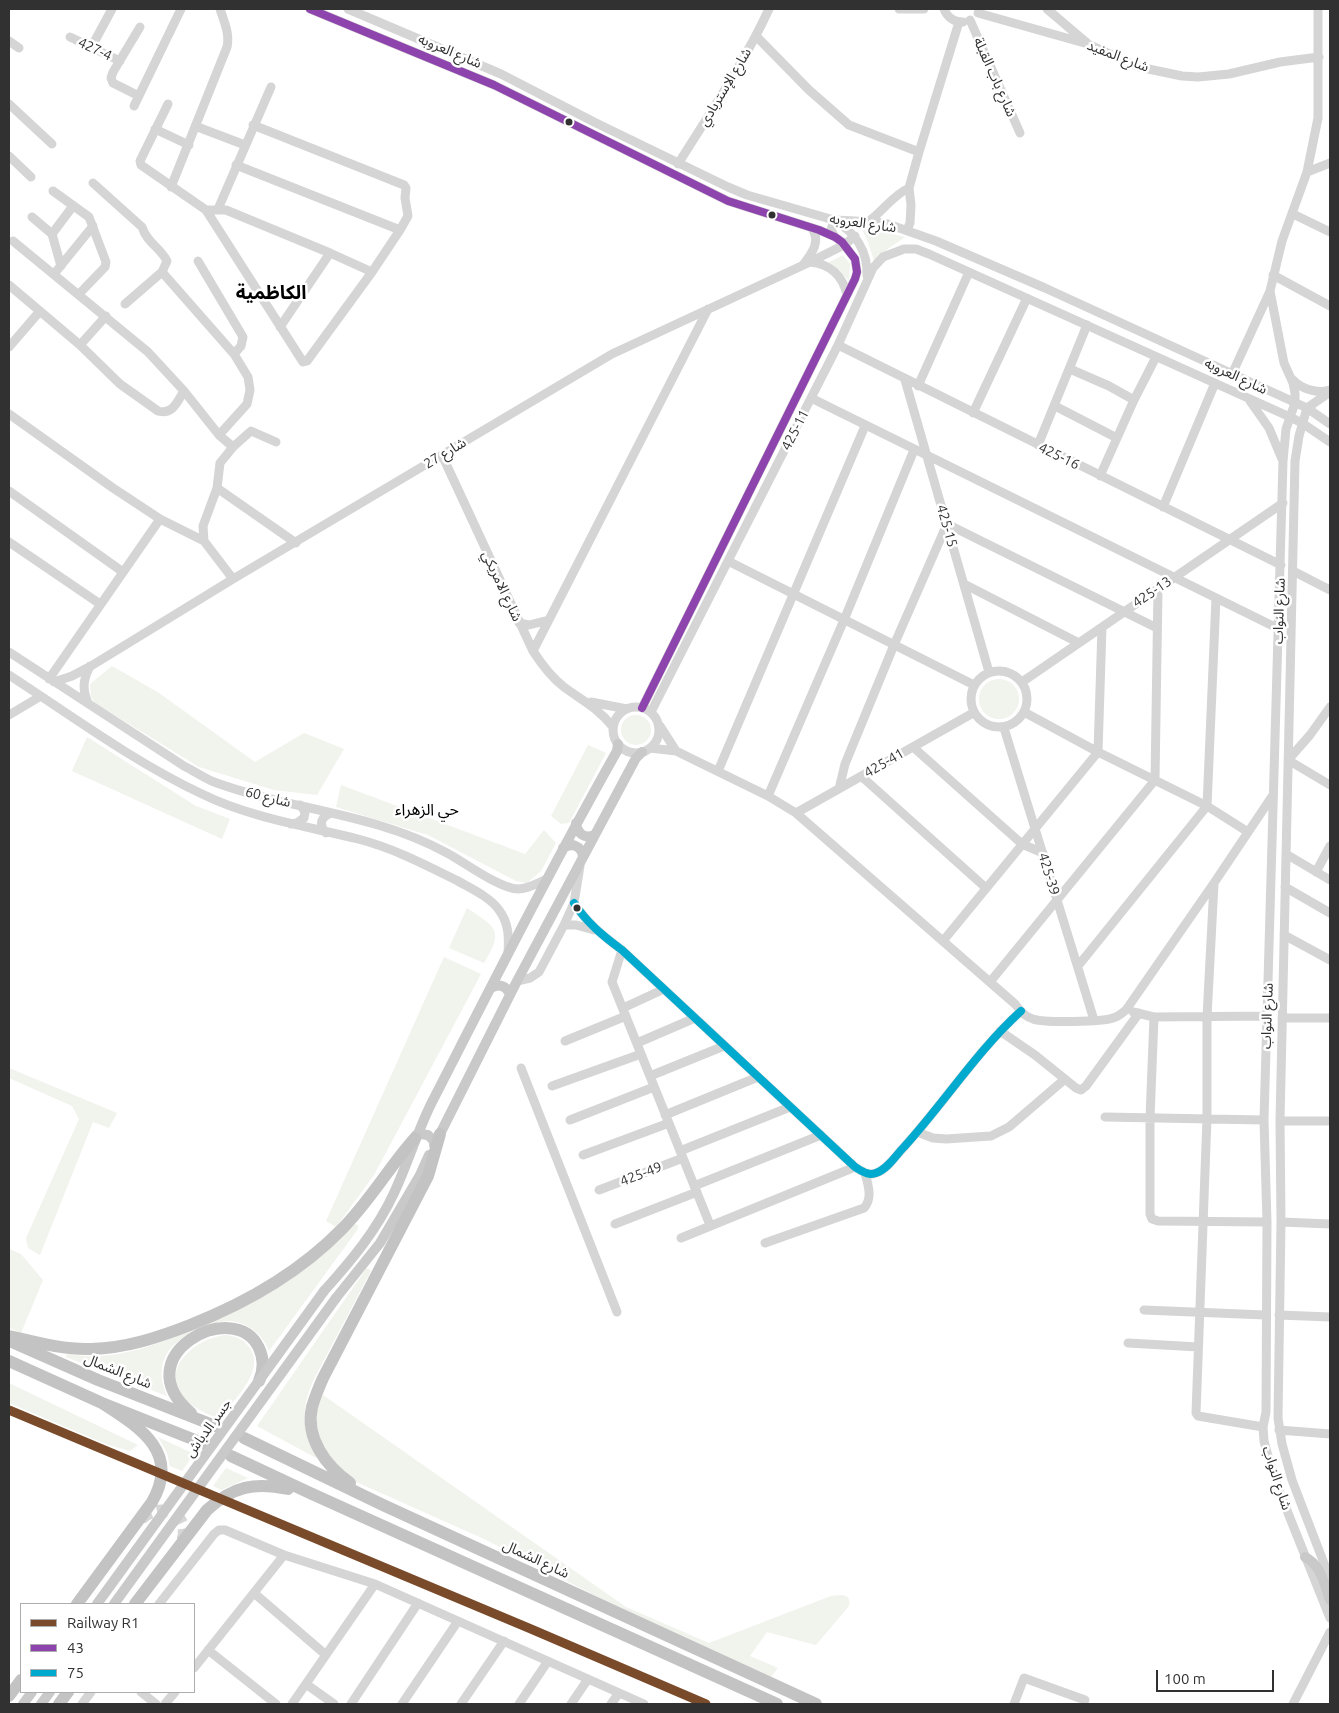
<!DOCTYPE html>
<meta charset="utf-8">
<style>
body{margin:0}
#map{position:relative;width:1339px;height:1713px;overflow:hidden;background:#fff;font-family:Ubuntu,sans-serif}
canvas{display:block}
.frame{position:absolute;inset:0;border:10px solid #313131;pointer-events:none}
.legend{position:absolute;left:20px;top:1603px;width:175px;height:90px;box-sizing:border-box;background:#fff;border:1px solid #adadad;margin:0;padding:6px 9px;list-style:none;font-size:15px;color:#313131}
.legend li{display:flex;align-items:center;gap:10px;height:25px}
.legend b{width:25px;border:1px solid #adadad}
.scale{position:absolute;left:1156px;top:1670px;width:118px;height:22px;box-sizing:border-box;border:2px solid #313131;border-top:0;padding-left:6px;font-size:15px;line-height:18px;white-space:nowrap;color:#313131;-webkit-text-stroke:4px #fff;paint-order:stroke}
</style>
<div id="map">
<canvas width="1339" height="1713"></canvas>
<div class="frame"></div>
<ul class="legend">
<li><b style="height:6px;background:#7a4b2a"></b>Railway R1</li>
<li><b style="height:6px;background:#8e44ad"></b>43</li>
<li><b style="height:6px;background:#00a9ce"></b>75</li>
</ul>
<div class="scale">100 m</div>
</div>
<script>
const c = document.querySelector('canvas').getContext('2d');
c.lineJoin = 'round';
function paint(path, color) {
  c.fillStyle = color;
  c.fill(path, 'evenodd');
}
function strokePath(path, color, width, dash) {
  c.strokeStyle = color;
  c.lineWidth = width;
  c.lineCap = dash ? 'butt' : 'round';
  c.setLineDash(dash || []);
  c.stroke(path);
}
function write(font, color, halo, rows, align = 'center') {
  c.font = font + ' Ubuntu,"Noto Sans Arabic",sans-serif';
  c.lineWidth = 5;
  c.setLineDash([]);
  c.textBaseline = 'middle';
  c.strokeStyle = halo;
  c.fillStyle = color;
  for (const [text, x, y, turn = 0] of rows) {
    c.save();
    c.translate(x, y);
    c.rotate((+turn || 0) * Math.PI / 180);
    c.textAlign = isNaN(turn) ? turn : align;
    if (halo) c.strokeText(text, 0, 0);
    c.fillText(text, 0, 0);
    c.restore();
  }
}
paint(new Path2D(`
 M860 226 905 237 889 248 874 261 867 239Z
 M843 255 850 264 849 281 841 272 828 263Z
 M112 666 159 693 255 762 304 733 344 749 317 795 274 790 199 767 95 703 91 697 90 684Z
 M979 699a20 20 0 1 1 40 0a20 20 0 1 1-40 0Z
 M621 730a15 15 0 1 1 30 0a15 15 0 1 1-30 0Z
 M87 737 196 806 230 819 222 839 72 771Z
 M588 745 606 753 569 823 561 824 551 816Z
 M341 785 525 854 544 830 556 843 541 871 527 883 516 881 428 835 336 807Z
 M467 908C497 928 504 930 484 963L449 948Z
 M444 957 481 974 374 1175 336 1227 326 1221Z
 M9 1068 117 1113 109 1128 93 1122 40 1255 28 1248 26 1238 79 1119 72 1106 9 1078Z
 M355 1224 358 1225V1229L269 1351C263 1334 246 1321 228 1321 219 1321 210 1325 202 1328 169 1341 152 1362 167 1396L66 1357 67 1354C118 1363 164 1342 210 1322 237 1310 263 1298 288 1281 311 1265 333 1243 355 1224Z
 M9 1249 21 1254 43 1280 21 1333 9 1328Z
 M366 1269H369L371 1271 314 1379C300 1410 302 1430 318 1459L257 1426Z
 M226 1335C235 1336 244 1339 249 1347 267 1370 233 1401 219 1419 208 1414 195 1409 186 1400 157 1370 195 1338 226 1335Z
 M9 1383 138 1445 130 1451 108 1445 9 1403Z
 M323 1395 626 1607 709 1643 831 1596C840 1595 852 1593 849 1606L816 1645 767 1632 750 1656 778 1668 771 1677 594 1595 482 1538 354 1481 330 1459 317 1432V1410Z
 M158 1437 194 1454 182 1471 170 1466 167 1453Z
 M226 1468 248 1478 221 1490 213 1486Z`), '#f1f3ed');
strokePath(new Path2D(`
 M141 1519C164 1498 195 1519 180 1545`), '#d6d6d6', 12, [12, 6]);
strokePath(new Path2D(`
 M310 9 494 85 728 201 819 230 835 237 842 242 855 259 857 272 855 279 642 708
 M348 9 501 74 594 122 728 187 747 195 834 220 876 222 888 224 936 241 1045 288 1307 408 1330 424
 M899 9H924
 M944 9C947 17 954 22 963 22
 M1047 9 1087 43
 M978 13 1088 44 1139 67 1182 76 1198 77 1229 74 1280 62 1319 57
 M970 20 1020 133
 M756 36 809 90 849 125 919 152
 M70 37 120 61
 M9 41 19 48
 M91 48 112 9
 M139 96 113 83 111 78 113 72 140 27
 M9 104 52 144
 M168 104 140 161 141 165 206 210 303 362 307 361 372 272 400 230 408 216 405 198 406 188 404 185 253 125
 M134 106 181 9
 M195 126 245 145
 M155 129 189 145
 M9 156 31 177
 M678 164C710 113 744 63 769 9
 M236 165 400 230
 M1307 172 1330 163
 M93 183 142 227C147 243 160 247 167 261L162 272 125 304
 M171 187 227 47C230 34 224 21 220 9
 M53 191 89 217 106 262 105 267 79 294
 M218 209 271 87
 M206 210H226L330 253 372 272
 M1293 214 1330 232
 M32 217 52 234 61 266
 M869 221C883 211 893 195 909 188
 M907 230 910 223 911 205 909 188 919 152 959 22
 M52 234 73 206
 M835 237 831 230 834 220C855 232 868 251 867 276
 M13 241 148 352 184 391 219 435 233 447
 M198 261 243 337 241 346 234 354
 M810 262C830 264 843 276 847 295
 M803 265C812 253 821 242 812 228
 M162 272 234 354 248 377 250 390 247 404 219 435
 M54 274 93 226
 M1273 275 1330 306
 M9 285 80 345 120 384 158 411C173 415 177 402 184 391
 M1270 291 1284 363 1293 383 1295 393V403L1286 429 1283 461 1264 1120 1267 1222 1266 1412 1263 1427 1264 1441 1269 1460 1278 1488 1330 1618
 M280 327 330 253
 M80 345 106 316
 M838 345 1281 565
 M9 347 40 311
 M1070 369 1109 386 1134 400
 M1233 372 1270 291 1282 241 1307 172 1318 118V9
 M1292 379C1301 389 1317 394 1330 390
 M905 380 989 672
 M918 386 969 272
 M1330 392 1307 408 1299 436 1295 461 1280 1121 1281 1222 1278 1418 1282 1444 1292 1480 1330 1579
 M811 398 1279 629
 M1250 401 1269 428 1282 459
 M1055 406 1117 438
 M973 413 1027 298
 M9 414 113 488 160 519 204 541
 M1038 445 1087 325
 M442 455 533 651C542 665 551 677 564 687 583 701 598 708 613 727
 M1100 476 1134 400 1156 357
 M217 488 296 543
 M9 491 123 572
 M1163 507 1215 383
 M9 542 100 604
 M728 561 974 685
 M1293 571 1330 590
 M233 579 204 541 203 526 217 488 220 463 233 447 251 431 276 442
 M964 584 1079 643
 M519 623 529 625 549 620
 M533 651 708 309
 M9 652 184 766C194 771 204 778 214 782 290 810 375 813 447 853 464 862 500 889 518 889 528 889 538 883 547 879
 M971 699a28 28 0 1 1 56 0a28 28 0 1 1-56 0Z
 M9 675C72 716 134 762 202 794 251 818 306 826 358 839 393 848 424 864 456 880 470 888 490 897 499 910 509 923 509 938 508 953
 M49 679 160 519
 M54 682 72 676 91 666 233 579 612 354 810 262 844 245 855 236
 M1022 682 1283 503
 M591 702 627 709
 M88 703C82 689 83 680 90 666
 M1330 707 1310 735 1288 760 1330 785
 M613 730a23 23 0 1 1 46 0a23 23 0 1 1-46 0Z
 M651 712 838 345 873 268 883 257 904 249H916L929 254 1290 417 1302 423 1330 442
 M1024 712 1098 752 1207 806 1248 832
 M9 715 41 696
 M660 726 676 751
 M1004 728 1094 1020
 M913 747 1022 844 1043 853
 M650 748 676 751 768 796 796 813 1015 1004C1020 1011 1025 1017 1033 1019 1044 1023 1102 1022 1113 1018 1118 1017 1122 1013 1126 1010L1214 883 1273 795
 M718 771 865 426
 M861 776 986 888
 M839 789 845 764 894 645 947 524 1157 628
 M768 796 844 620 914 450
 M796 813 973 713
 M291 824 297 823 304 818 305 812 300 805
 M326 833C318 824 321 817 331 813
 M1286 854 1330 880
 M1316 872 1330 846
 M1214 884 1207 1017V1118L1196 1413 1198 1416 1263 1427
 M1285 887 1330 913
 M574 903C587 923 603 936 622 950L855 1167C862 1171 868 1176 876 1173 888 1169 896 1155 904 1147 944 1103 977 1051 1021 1011
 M564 925H576L594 930
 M1284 935 1330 960
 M943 941 1098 752 1102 627
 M622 950 612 982 710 1225
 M1078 966 1207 806 1216 598
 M517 981 530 978 539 972 564 925 574 903 580 866
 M990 982 1155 780 1158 589
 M623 1008 664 989
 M1133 1012 1154 1017 1267 1016
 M1154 1017 1150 1118V1214L1152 1219 1158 1221 1267 1222
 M1282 1018H1330
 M1000 1031 1035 1055 1076 1088 1081 1090 1086 1086 1139 1013
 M565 1041 626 1016
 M637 1043 695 1018
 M521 1068 617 1312
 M650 1076 724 1046
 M552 1086 641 1054
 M665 1115 758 1077
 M1105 1117 1264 1120
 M570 1120 654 1087
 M1280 1121H1330
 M917 1132 933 1138 946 1139 991 1136 1009 1127 1065 1079
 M680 1151 790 1107
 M583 1155 669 1123
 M694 1186 821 1135
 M599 1190 683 1158
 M1281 1222 1330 1224
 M615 1224 697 1192
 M681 1238 855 1167
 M765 1243 864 1208C873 1198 868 1185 865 1173
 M1144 1310 1265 1315
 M1279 1315 1330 1317
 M1128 1343 1198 1347
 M1279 1430 1330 1434
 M254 1593 326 1655
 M159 1604 214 1534 219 1530H225L284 1555 375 1584 644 1704
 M208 1650 276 1704
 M194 1668 284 1555
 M306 1684 334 1704
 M141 1692 156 1704
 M82 1704 91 1692
 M165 1704 175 1692
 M292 1704 375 1584
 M351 1704 418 1603
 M402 1704 458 1621
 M461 1704 504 1641
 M519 1704 548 1661
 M571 1704 588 1679
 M611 1704 619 1693
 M1014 1704 1024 1678 1085 1700
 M1293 1704 1330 1632`), '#d5d5d5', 9);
strokePath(new Path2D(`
 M576 823C577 834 585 839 594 835
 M563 848C572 842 581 846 583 856
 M491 988C499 983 507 986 510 995
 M416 1135 420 1134 428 1135 434 1141V1145
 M437 1140 517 981 636 758 642 752
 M324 1291C351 1261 377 1230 394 1193 408 1163 417 1132 432 1102 492 985 552 866 617 751L618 744
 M336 1298 380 1243 420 1175 429 1155
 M1305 1557C1321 1565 1324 1583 1330 1600
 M23 1704 32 1692
 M41 1704 50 1692`), '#c9c9c9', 10);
strokePath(new Path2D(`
 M9 1336C35 1342 63 1350 91 1349 126 1348 157 1338 190 1325 246 1303 299 1273 342 1229 370 1201 389 1167 415 1138
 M12 1342 98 1380 218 1427
 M9 1361 102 1403 205 1444
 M191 1413C123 1356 235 1296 259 1348 264 1359 264 1370 259 1381
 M244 1438 383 1505 816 1704
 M231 1456 310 1493 777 1704
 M350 1483C326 1466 305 1438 312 1407 315 1397 319 1387 323 1378L428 1176 440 1134
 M77 1604 152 1502C181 1452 139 1427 102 1403
 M135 1604 207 1510C233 1486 255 1482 288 1489
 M9 1696 21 1680
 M59 1704 68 1692`), '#c3c3c3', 12);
strokePath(new Path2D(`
 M97 1604 324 1291
 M114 1604 336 1298`), '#c9c9c9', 10);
strokePath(new Path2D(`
 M310 9 494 85 728 201 819 230 835 237 842 242 855 259 857 272 855 279 642 708`), '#8e44ad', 8);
strokePath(new Path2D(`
 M574 903C587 923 603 936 622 950L855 1167C862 1171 868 1176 876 1173 888 1169 896 1155 904 1147 944 1103 977 1051 1021 1011`), '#00a9ce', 8);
strokePath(new Path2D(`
 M9 1410 531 1629 706 1704`), '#7a4b2a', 9);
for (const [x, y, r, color] of [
 [569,122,4.5,"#313131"],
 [772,215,4.5,"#313131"],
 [577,908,4.5,"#313131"]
]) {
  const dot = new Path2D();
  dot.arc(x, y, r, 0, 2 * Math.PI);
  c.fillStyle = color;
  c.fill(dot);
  strokePath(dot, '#fff', 2);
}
write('14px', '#313131', '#fff', [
 ["427-4",95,49,25],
 ["شارع العروبه",450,51,23],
 ["شارع المفيد",1118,56,21],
 ["شارع باب القبلة",995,77,66],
 ["شارع الإستربادي",725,87,-59],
 ["شارع العروبه",863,223,8],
 ["شارع العروبه",1236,376,25],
 ["425-11",795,430,-63],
 ["شارع 27",445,453,-31],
 ["425-16",1059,456,26],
 ["425-15",947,526,74],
 ["شارع الامريكي",502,586,65],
 ["425-13",1152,592,-34],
 ["شارع النواب",1279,611,-88],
 ["425-41",884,763,-30],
 ["شارع 60",268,797,14],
 ["425-39",1049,874,73],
 ["شارع النواب",1267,1016,-88],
 ["425-49",641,1174,-21],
 ["شارع الشمال",118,1371,22],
 ["جسر الدباش",208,1428,-54],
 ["شارع النواب",1277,1478,72],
 ["شارع الشمال",536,1559,25]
]);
write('16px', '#000', '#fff', [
 ["حي الزهراء",427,810]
]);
write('bold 19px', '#000', '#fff', [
 ["الكاظمية",271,293]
]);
</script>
